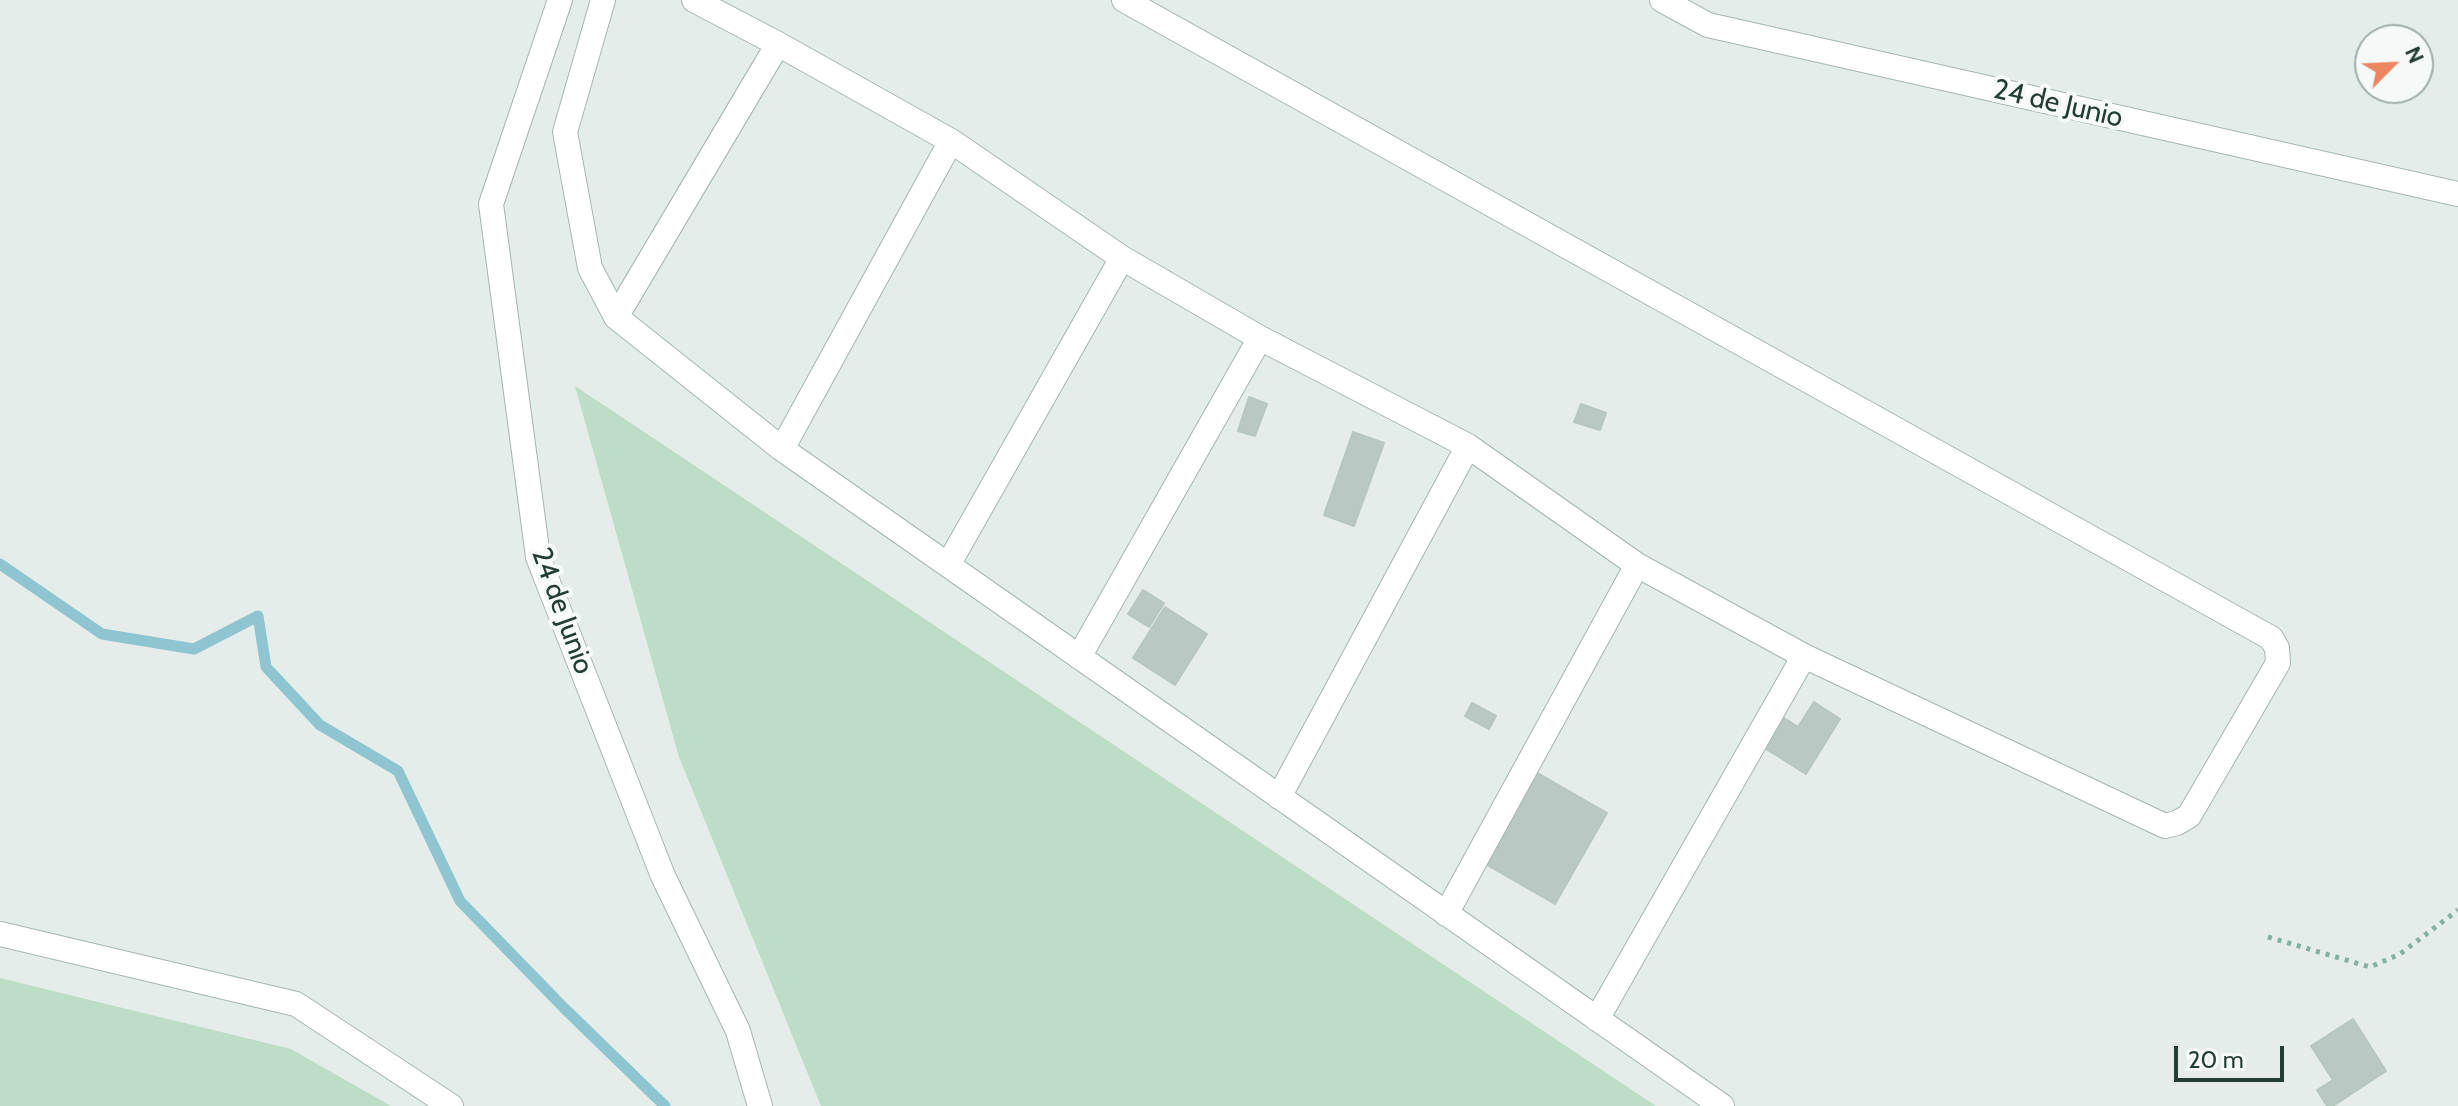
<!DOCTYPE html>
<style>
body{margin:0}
#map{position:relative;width:2458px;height:1106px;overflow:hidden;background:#e4ede9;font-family:Cabin,sans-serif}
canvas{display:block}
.north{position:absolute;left:2354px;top:24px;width:80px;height:80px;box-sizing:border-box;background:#f5f9f7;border:2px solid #a1aeaa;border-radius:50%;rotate:66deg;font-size:22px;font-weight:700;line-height:32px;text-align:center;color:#243e37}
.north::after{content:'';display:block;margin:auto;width:28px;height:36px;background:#ee8561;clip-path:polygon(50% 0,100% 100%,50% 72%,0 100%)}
.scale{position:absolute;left:2174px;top:1046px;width:110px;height:36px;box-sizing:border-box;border:4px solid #243e37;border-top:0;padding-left:10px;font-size:24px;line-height:28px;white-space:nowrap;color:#243e37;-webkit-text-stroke:6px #f5f9f7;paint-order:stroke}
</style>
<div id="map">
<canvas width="2458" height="1106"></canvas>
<div class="north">N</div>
<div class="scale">20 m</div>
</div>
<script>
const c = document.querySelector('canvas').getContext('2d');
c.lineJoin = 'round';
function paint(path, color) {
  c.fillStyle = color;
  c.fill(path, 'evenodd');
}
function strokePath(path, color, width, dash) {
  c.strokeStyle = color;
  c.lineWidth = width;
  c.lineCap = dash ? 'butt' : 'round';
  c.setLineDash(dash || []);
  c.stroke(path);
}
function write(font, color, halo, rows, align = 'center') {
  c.font = font + ' Cabin,sans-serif';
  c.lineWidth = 8;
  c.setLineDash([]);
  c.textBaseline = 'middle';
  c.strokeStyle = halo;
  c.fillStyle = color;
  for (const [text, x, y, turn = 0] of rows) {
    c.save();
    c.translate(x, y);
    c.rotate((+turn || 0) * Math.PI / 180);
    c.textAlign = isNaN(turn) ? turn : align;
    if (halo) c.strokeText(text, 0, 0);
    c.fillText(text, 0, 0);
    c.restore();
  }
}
paint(new Path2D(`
 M575 386 1656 1106H821L679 757Z
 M0 978 291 1049 391 1106H0Z`), '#beddc6');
strokePath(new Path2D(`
 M0 564 102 634 194 649 258 616 266 667 320 725 398 771 460 901 564 1008 665 1106`), '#8ec5d0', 11);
const building = new Path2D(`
 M1249 397 1267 404 1255 436 1238 431Z
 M1581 404 1606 413 1600 430 1574 422Z
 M1353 432 1384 443 1354 526 1324 515Z
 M1143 590 1164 603 1149 627 1128 614Z
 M1165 607 1207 634 1175 685 1133 658Z
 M1814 702 1840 719 1806 774 1763 747 1781 716 1798 727Z
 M1472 703 1496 716 1489 729 1465 716Z
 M1534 771 1607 813 1555 904 1482 862Z
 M2353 1019 2386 1071 2333 1106H2327L2317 1090 2333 1080 2311 1046Z`);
paint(building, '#b9c8c2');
strokePath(building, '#b6c7c0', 2);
const street = new Path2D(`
 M560 0 491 204 538 557 663 876 738 1031 760 1106
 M603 0 565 132 590 268 616 317 782 449 1722 1106
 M694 0 778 44 951 141 1122 258 1260 338 1468 446 1637 565 1804 656 2165 826 2177 823 2189 816 2278 663 2277 648 2271 638 1124 0
 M1662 0 1708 25 2458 194
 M616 317 778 44
 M782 449 951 141
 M948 565 1122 258
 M1079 657 1260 338
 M1279 797 1468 446
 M1446 914 1637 565
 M0 934 296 1004 451 1106
 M1597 1019 1804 656`);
strokePath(street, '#a7b5b0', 26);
strokePath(new Path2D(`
 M2268 937 2370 967 2400 954 2458 910`), '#85b0a3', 5, [4, 6]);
strokePath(street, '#fff', 24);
write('28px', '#243e37', '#f5f9f7', [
 ["24 de Junio",2058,104,13],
 ["24 de Junio",562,611,70]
]);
</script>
